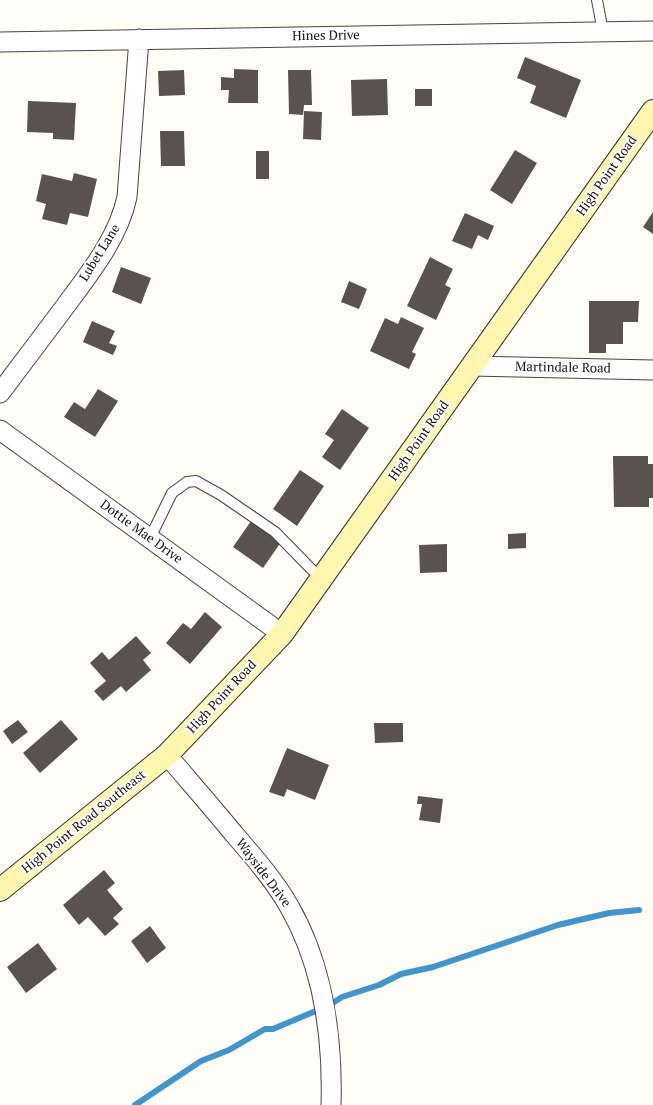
<!DOCTYPE html>
<style>
body{margin:0}
canvas{display:block;background:#fffdf5}
</style>
<canvas width="653" height="1105"></canvas>
<script>
const c = document.querySelector('canvas').getContext('2d');
c.lineJoin = 'round';
function strokePath(path, color, width, dash) {
  c.strokeStyle = color;
  c.lineWidth = width;
  c.lineCap = dash ? 'butt' : 'round';
  c.setLineDash(dash || []);
  c.stroke(path);
}
function paint(path, color) {
  c.fillStyle = color;
  c.fill(path, 'evenodd');
}
function write(font, color, halo, rows, align = 'center') {
  c.font = font + ' "PT Serif",serif';
  c.lineWidth = 4;
  c.setLineDash([]);
  c.textBaseline = 'middle';
  c.strokeStyle = halo;
  c.fillStyle = color;
  for (const [text, x, y, turn = 0] of rows) {
    c.save();
    c.translate(x, y);
    c.rotate((+turn || 0) * Math.PI / 180);
    c.textAlign = isNaN(turn) ? turn : align;
    if (halo) c.strokeText(text, 0, 0);
    c.fillText(text, 0, 0);
    c.restore();
  }
}
strokePath(new Path2D(`
 M331 1004 342 997 379 985 401 974 433 967 558 925 609 913 639 910
 M135 1105 201 1061 229 1050 265 1029H273L318 1010`), '#3f96cf', 6);
paint(new Path2D(`
 M525 57 581 80 566 118 530 103 536 86 517 78Z
 M234 69 258 70V103H228L229 90H221V77L234 78Z
 M184 70 185 95 159 96 158 71Z
 M288 70H311L312 105H304L303 115 289 114Z
 M387 79 388 115 352 116 351 80Z
 M415 89H432V106H415Z
 M28 101 76 103 74 140 53 139V133L27 132Z
 M304 111 322 112 321 140 303 139Z
 M160 131H184L185 166H161Z
 M515 150 537 163 512 204 490 190Z
 M256 151H269V179H256Z
 M74 173 97 179 88 217 70 213 67 225 42 219 46 204 36 201 42 174 72 181Z
 M653 212V234L643 227Z
 M465 213 494 226 488 240 478 235 472 249 452 241Z
 M430 257 453 269 445 285 451 288 436 320 407 306Z
 M121 267 151 278 141 304 112 292Z
 M349 281 367 289 359 309 341 302Z
 M589 301H639L638 322H623V344H606V353H589Z
 M401 317 424 328 412 352 416 354 409 369 370 351 385 318 398 324Z
 M92 321 115 331 109 343 117 346 113 355 83 342Z
 M98 389 118 401 95 437 64 417 74 402 85 409Z
 M342 409 369 428 340 470 322 457 334 440 325 434Z
 M613 456H648V464H653V498H649V507H614Z
 M300 470 324 486 297 526 273 509Z
 M251 521 281 542 263 568 233 547Z
 M526 533V548L508 549V534Z
 M447 544V572L420 573 419 545Z
 M205 612 222 627 190 664 166 643 183 623 191 629Z
 M136 636 151 653 143 660 151 670 126 692 121 686 103 701 94 691 106 681 90 663 102 652 109 660Z
 M18 720 28 732 12 744 3 731Z
 M61 720 78 739 40 773 23 753Z
 M374 723H403V742L375 743Z
 M287 748 329 765 315 800 287 789 284 797 269 792Z
 M418 796 443 799 440 823 419 820 422 804H417Z
 M104 870 115 883 107 890 123 909 113 918 119 924 105 936 88 917 79 925 63 905Z
 M150 926 166 948 147 963 131 941Z
 M38 943 57 969 26 993 7 967Z`), '#5a524d');
const service = new Path2D(`
 M597 0 603 32
 M150 538 172 493 187 482 196 481 221 495 275 532 321 579`);
const minor = new Path2D(`
 M0 42 653 31
 M472 366 653 370
 M0 393C21 365 43 336 64 308 89 274 118 239 127 197L139 39
 M0 430 282 634
 M167 755C189 781 212 807 234 834 253 856 274 880 289 906 323 965 333 1038 331 1105`);
const secondary = new Path2D(`
 M0 890 167 755 282 634 653 111`);
strokePath(service, '#444', 12);
strokePath(minor, '#444', 21);
strokePath(secondary, '#333', 24);
strokePath(service, '#fff', 10);
strokePath(minor, '#fff', 19);
strokePath(secondary, '#fff6b0', 22);
write('13px', '#111', '#fff', [
 ["Hines Drive",326,36,-1],
 ["High Point Road",607,176,-55],
 ["Lubet Lane",100,253,-58],
 ["Martindale Road",563,368,1],
 ["High Point Road",419,441,-55],
 ["Dottie Mae Drive",141,532,36],
 ["High Point Road",222,697,-47],
 ["High Point Road Southeast",84,822,-39],
 ["Wayside Drive",263,873,53]
]);
</script>
